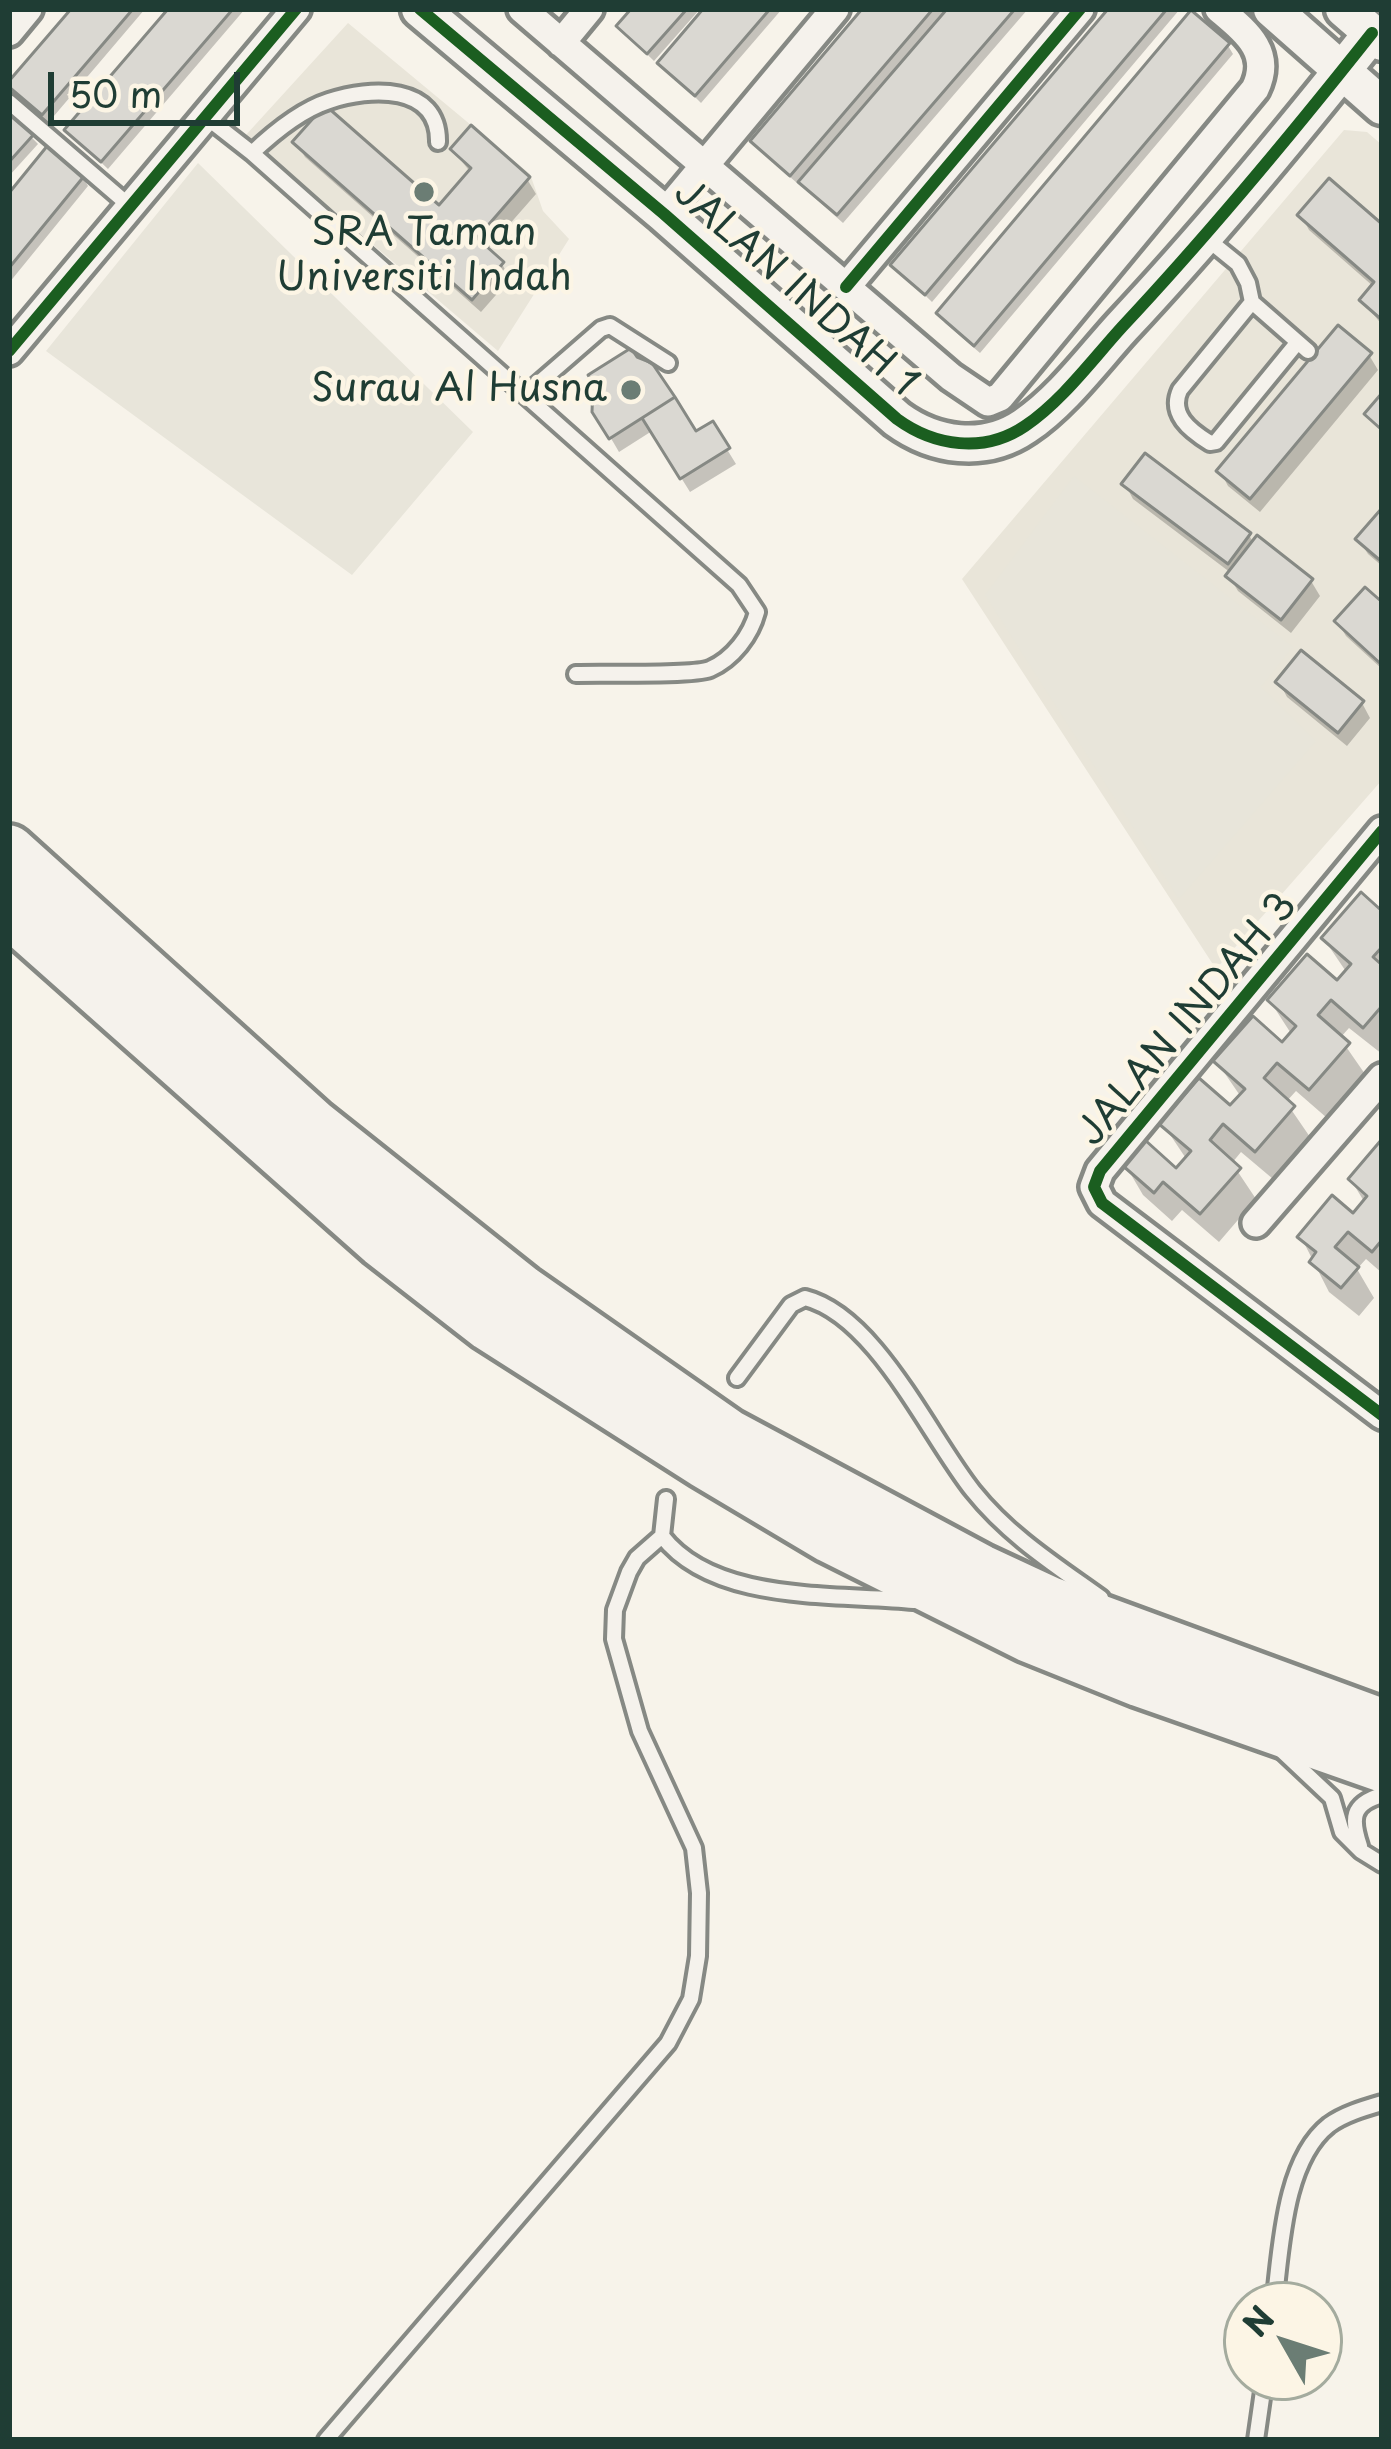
<!DOCTYPE html>
<style>
body{margin:0}
#map{position:relative;width:1391px;height:2449px;overflow:hidden;background:#f7f3ea;font-family:"Playpen Sans",sans-serif}
canvas{display:block}
.frame{position:absolute;inset:0;border:12px solid #1f3d34;pointer-events:none}
.north{position:absolute;left:1223px;top:2281px;width:120px;height:120px;box-sizing:border-box;background:#fcf5e5;border:3px solid #a4ab9e;border-radius:50%;rotate:309deg;font-size:33px;font-weight:700;line-height:48px;text-align:center;color:#1f3d34}
.north::after{content:'';display:block;margin:auto;width:42px;height:54px;background:#6b7d74;clip-path:polygon(50% 0,100% 100%,50% 72%,0 100%)}
.scale{position:absolute;left:48px;top:72px;width:192px;height:54px;box-sizing:border-box;border:6px solid #1f3d34;border-top:0;padding-left:15px;font-size:36px;line-height:42px;white-space:nowrap;color:#1f3d34;-webkit-text-stroke:9px #fcf5e5;paint-order:stroke}
</style>
<div id="map">
<canvas width="1391" height="2449"></canvas>
<div class="frame"></div>
<div class="north">N</div>
<div class="scale">50 m</div>
</div>
<script>
const c = document.querySelector('canvas').getContext('2d');
c.lineJoin = 'round';
function paint(path, color) {
  c.fillStyle = color;
  c.fill(path, 'evenodd');
}
function strokePath(path, color, width, dash) {
  c.strokeStyle = color;
  c.lineWidth = width;
  c.lineCap = dash ? 'butt' : 'round';
  c.setLineDash(dash || []);
  c.stroke(path);
}
function write(font, color, halo, rows, align = 'center') {
  c.font = font + ' "Playpen Sans",sans-serif';
  c.lineWidth = 9;
  c.setLineDash([]);
  c.textBaseline = 'middle';
  c.strokeStyle = halo;
  c.fillStyle = color;
  for (const [text, x, y, turn = 0] of rows) {
    c.save();
    c.translate(x, y);
    c.rotate((+turn || 0) * Math.PI / 180);
    c.textAlign = isNaN(turn) ? turn : align;
    if (halo) c.strokeText(text, 0, 0);
    c.fillText(text, 0, 0);
    c.restore();
  }
}
paint(new Path2D(`
 M348 23 530 174 543 211 569 239 498 351 245 136Z
 M1344 130 1367 132 1382 145V780L1216 969 962 579Z`), '#e9e5d9');
paint(new Path2D(`
 M198 163 473 432 352 575 46 351Z
 M1074 476 1293 647 1261 687 1316 741 1179 899 985 595Z`), '#e8e5da');
paint(new Path2D(`
 M75 9H145L48 123 9 85Z
 M172 9H245L108 169 67 130Z
 M635 9H700L654 61 619 27Z
 M707 9H782L701 103 661 63Z
 M866 9H1028L843 223 807 191 800 179 797 183 759 150 753 141Z
 M1112 9H1180L932 302 894 265Z
 M1227 44 1233 54 980 353 945 323 939 314Z
 M9 114 38 144 9 176Z
 M296 142 440 210 471 173 453 150 527 179 536 194 486 251 502 264 510 279 481 312 305 157Z
 M83 177 88 186 9 283V198Z
 M1301 215 1382 228V325L1362 300 1374 287 1309 230Z
 M1369 355 1378 370 1260 512 1228 486 1220 471Z
 M636 360 696 435 712 425 736 464 690 492 652 431 619 452 595 411Z
 M1125 484 1249 535 1254 544 1311 581 1320 596 1291 633 1238 591 1229 576 1231 573 1133 499Z
 M1382 512V566L1368 554 1359 540Z
 M1382 606V669L1346 636 1337 621Z
 M1279 682 1362 703 1370 718 1347 746 1287 697Z
 M1382 915V1054L1349 1028 1340 1038 1365 1074 1327 1118 1296 1091 1286 1102 1310 1137 1273 1179 1241 1152 1232 1163 1256 1199 1219 1242 1182 1210 1172 1221 1143 1195 1126 1166 1177 1172 1187 1160 1163 1124 1231 1109 1241 1097 1217 1062 1282 1046 1292 1035 1270 1001 1338 984 1347 973 1324 939Z
 M1382 1143V1273L1366 1259 1357 1269 1374 1298 1359 1316 1329 1292 1301 1237 1354 1217 1365 1203 1351 1180Z`), '#0003');
const building = new Path2D(`
 M71 9H133L42 115 9 87V81Z
 M168 9H233L101 162 64 130Z
 M631 9H687L647 54 616 26Z
 M703 9H770L695 96 657 63Z
 M862 9H933L790 176 750 141Z
 M947 9H1015L837 215 798 182Z
 M1108 9H1167L925 295 890 265Z
 M1191 10 1230 43 974 346 936 313Z
 M325 105 439 205 471 168 450 149 471 125 530 177 477 238 504 262 472 300 292 142Z
 M9 110 35 133 9 162Z
 M48 145 85 175 9 268V193Z
 M1329 178 1382 224V320L1359 300 1374 282 1297 215Z
 M1338 325 1372 353 1250 499 1216 471Z
 M631 348 637 357 652 363 675 397 609 439 592 412 593 383 588 375Z
 M1382 393V430L1364 414Z
 M675 397 696 431 713 421 730 448 680 479 642 418Z
 M1145 453 1251 533 1228 564 1121 484Z
 M1382 508V562L1355 539Z
 M1257 535 1313 579 1281 620 1225 576Z
 M1365 587 1382 602V665L1334 621Z
 M1301 650 1364 701 1338 733 1275 682Z
 M1361 892 1382 911V947L1373 957 1382 965V1006L1363 1028 1331 1000 1318 1015 1350 1043 1309 1090 1277 1063 1264 1078 1295 1106 1255 1152 1223 1124 1210 1140 1241 1168 1200 1214 1163 1182 1154 1193 1122 1165 1145 1140 1176 1168 1191 1151 1159 1124 1199 1078 1230 1105 1245 1089 1213 1061 1253 1016 1282 1042 1296 1026 1267 1000 1307 954 1337 980 1351 964 1321 938Z
 M1382 1139V1240L1372 1252 1348 1232 1335 1247 1359 1267 1341 1288 1309 1262 1316 1252 1297 1237 1332 1195 1353 1213 1367 1196 1348 1179Z`);
paint(building, '#dad8d2');
strokePath(building, '#868984', 3);
const service = new Path2D(`
 M9 102 132 208
 M206 117 252 153 739 585 757 612C751 635 733 659 710 669 692 676 602 673 576 674
 M252 153C273 133 301 110 329 101 370 87 439 84 438 142
 M1206 238 1238 264 1248 283 1252 302 1308 351
 M1252 302 1180 390C1169 414 1189 430 1210 443L1216 442 1297 343
 M525 395 601 329 610 326 668 363
 M737 1378 791 1305 805 1298C876 1316 929 1436 973 1491 1009 1536 1055 1565 1101 1598
 M662 1536C714 1604 836 1593 914 1601
 M1281 1750 1332 1798 1342 1832 1361 1851 1382 1864
 M1360 1846C1351 1819 1351 1804 1382 1795
 M1274 2305C1281 2252 1283 2161 1329 2125 1344 2114 1365 2108 1382 2103
 M326 2440 668 2043 691 1999 698 1956 699 1893 694 1848 640 1731 614 1639 615 1610 629 1572 637 1558 662 1536 666 1499
 M1256 2440 1265 2377`);
const minor = new Path2D(`
 M522 9 951 377 988 402 1000 397 1255 89C1273 52 1246 32 1219 9
 M9 32 28 9
 M561 43 589 9
 M664 214 835 9
 M846 287 1080 9
 M9 351 296 9
 M1382 831 1100 1171 1094 1187 1102 1203 1382 1415
 M1256 1223 1382 1078`);
const tertiary = new Path2D(`
 M420 9 664 214 897 419C934 446 984 454 1025 426 1062 401 1092 360 1122 327 1210 233 1292 134 1372 33
 M1272 9 1382 106
 M1344 9 1382 42`);
const motorway = new Path2D(`
 M9 851 313 1125 522 1291 728 1435 980 1570 1051 1603 1382 1725
 M9 911 381 1241 489 1325 704 1462 830 1537 1028 1636 1140 1681 1382 1766`);
strokePath(service, '#868984', 22);
strokePath(minor, '#868984', 36);
strokePath(tertiary, '#868984', 45);
strokePath(motorway, '#868984', 60);
strokePath(service, '#f5f2ec', 14);
strokePath(minor, '#f5f2ec', 27);
strokePath(tertiary, '#f5f2ec', 36);
strokePath(motorway, '#f5f2ec', 51);
strokePath(new Path2D(`
 M420 9 664 214 897 419C934 446 984 454 1025 426 1062 401 1092 360 1122 327 1210 233 1292 134 1372 33
 M846 287 1080 9
 M9 351 296 9
 M1382 831 1100 1171 1094 1187 1102 1203 1382 1415`), '#1b5e20', 12);
for (const [x, y, r, color] of [
 [424,192,12,"#6b7d74"],
 [631,390,12,"#6b7d74"]
]) {
  const dot = new Path2D();
  dot.arc(x, y, r, 0, 2 * Math.PI);
  c.fillStyle = color;
  c.fill(dot);
  strokePath(dot, '#fcf5e5', 4.5);
}
write('39px', '#1f3d34', '#fcf5e5', [
 ["SRA Taman",424,234],
 ["Universiti Indah",424,279],
 ["Surau Al Husna",607,390,"right"]
]);
write('39px', '#1f3d34', '#fcf5e5', [
 ["JALAN INDAH 1",795,289,41],
 ["JALAN INDAH 3",1188,1020,-50]
]);
</script>
